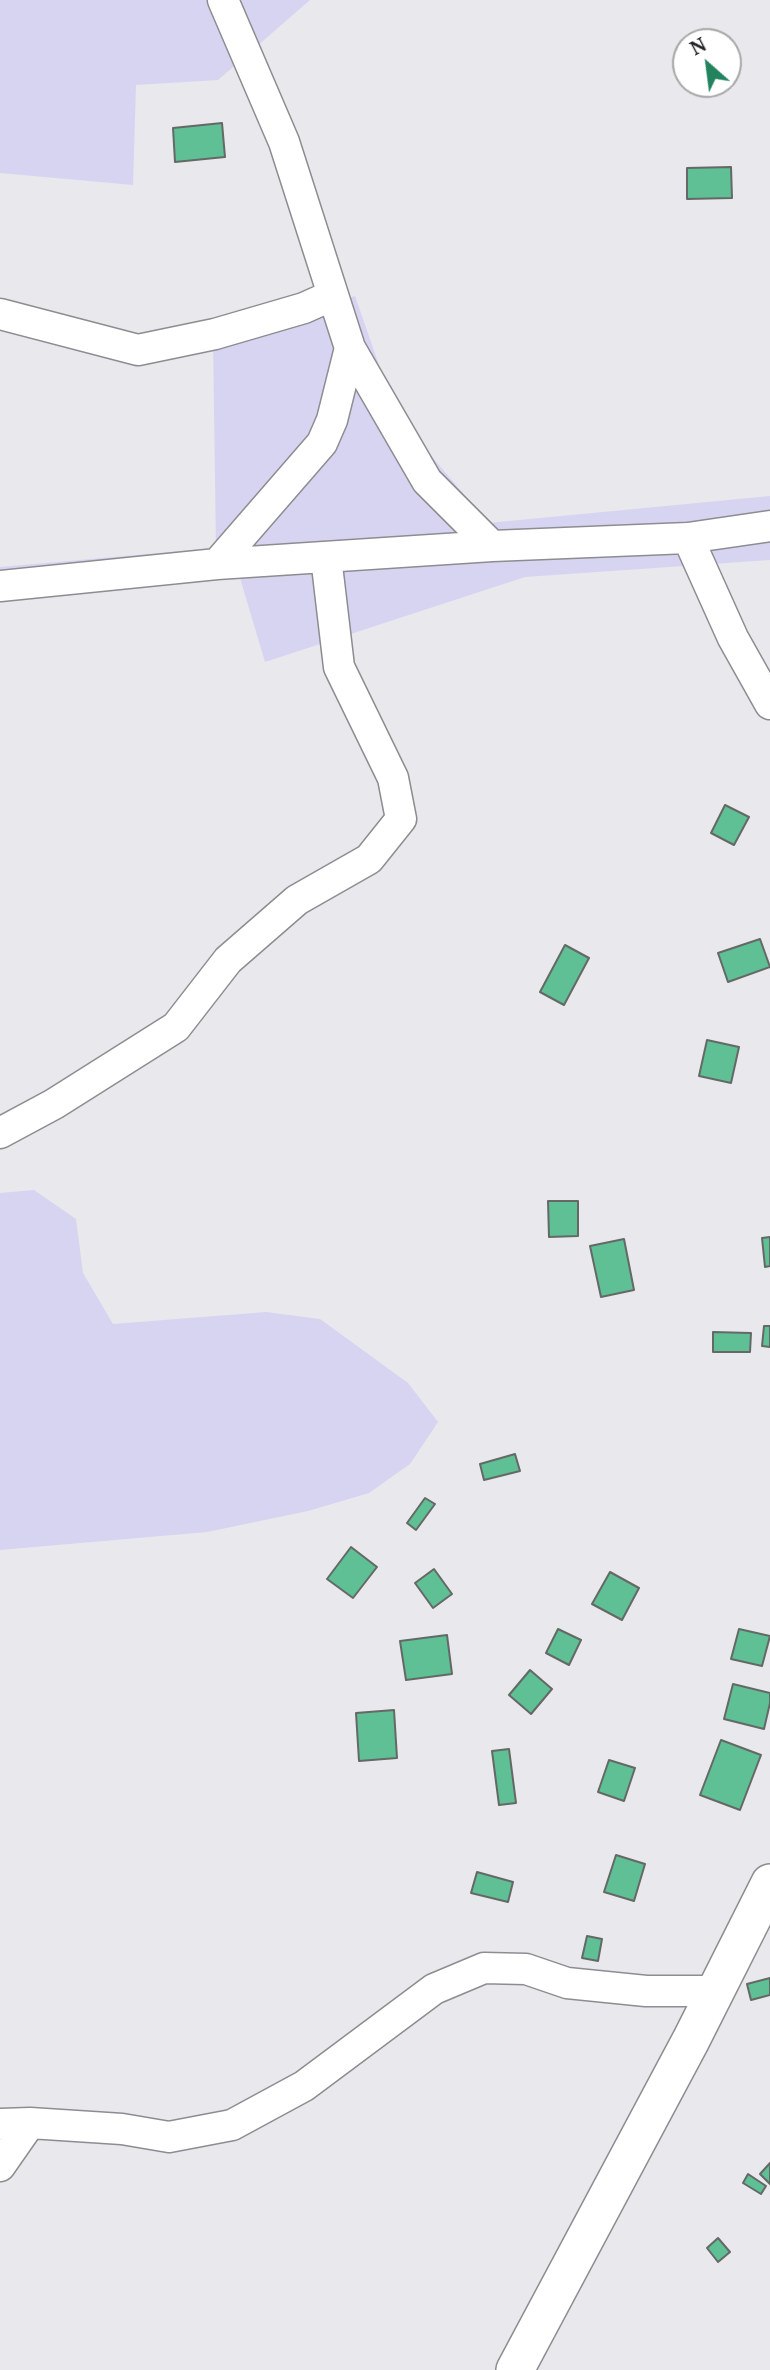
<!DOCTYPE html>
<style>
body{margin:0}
#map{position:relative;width:770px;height:2370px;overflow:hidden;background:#e8e8ed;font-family:"Noto Serif",serif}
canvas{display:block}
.north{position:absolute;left:672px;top:28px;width:70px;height:70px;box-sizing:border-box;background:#fff;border:2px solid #a7a7a7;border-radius:50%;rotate:332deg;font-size:19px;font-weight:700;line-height:28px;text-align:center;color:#222224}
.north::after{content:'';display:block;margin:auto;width:24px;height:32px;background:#21845e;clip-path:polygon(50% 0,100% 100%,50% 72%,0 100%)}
</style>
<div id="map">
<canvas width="770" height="2370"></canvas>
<div class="north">N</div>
</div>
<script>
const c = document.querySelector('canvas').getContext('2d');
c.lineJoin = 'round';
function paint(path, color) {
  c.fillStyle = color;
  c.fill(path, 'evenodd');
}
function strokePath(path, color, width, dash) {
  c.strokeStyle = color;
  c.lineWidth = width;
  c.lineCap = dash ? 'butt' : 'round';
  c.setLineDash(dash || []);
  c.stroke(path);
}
paint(new Path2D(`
 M0 0H310L218 80 136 85 133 185 0 173Z
 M355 296 396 414 488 523 770 496V560L525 577 265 662 240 578 0 601V567L216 548 213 339Z
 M34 1190 76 1219 83 1273 113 1324 266 1312 320 1319 408 1383 438 1422 410 1464 369 1493 308 1511 207 1532 0 1550V1193Z`), '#d7d4f2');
const building = new Path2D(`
 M222 123 225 157 175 162 173 128Z
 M731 167 732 198 687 199V168Z
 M725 805 749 817 734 845 711 833Z
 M760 939 770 967 728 982 718 953Z
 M565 945 589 958 564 1005 540 992Z
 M707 1040 739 1047 731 1083 699 1076Z
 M548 1201H578V1236L549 1237Z
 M770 1237V1266L765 1267 762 1238Z
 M624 1239 634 1290 601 1297 590 1246Z
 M764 1326H770V1347L762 1346Z
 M713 1332 751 1333 750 1352H713Z
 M515 1454 520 1471 484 1480 480 1464Z
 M425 1498 435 1504 416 1530 407 1523Z
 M351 1547 377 1567 353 1598 327 1579Z
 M434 1569 452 1594 433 1608 415 1583Z
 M610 1572 639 1588 622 1620 592 1604Z
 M558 1629 581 1640 569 1665 546 1653Z
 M739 1629 770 1636 762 1666 731 1659Z
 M447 1635 452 1674 406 1680 400 1641Z
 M530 1670 552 1689 531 1714 509 1695Z
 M733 1684 770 1693V1703L764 1729 724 1719Z
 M394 1710 397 1758 359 1761 356 1713Z
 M721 1740 761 1755 740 1810 700 1795Z
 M509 1749 516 1803 499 1805 492 1751Z
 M609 1760 635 1768 624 1801 598 1792Z
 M616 1855 645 1864 634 1901 604 1892Z
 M477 1872 513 1882 508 1902 471 1893Z
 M587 1936 602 1939 598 1961 582 1958Z
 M770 1978V1995L751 2000 747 1984Z
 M770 2163V2184L760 2174Z
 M748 2174 766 2186 761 2194 743 2183Z
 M718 2238 730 2252 718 2262 707 2248Z`);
paint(building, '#5ec094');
strokePath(building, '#646966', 2);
const minor = new Path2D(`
 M223 0 284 142 350 348 427 481 492 546
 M0 314 138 350 215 334 304 308 333 295
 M688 538 733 638 770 704
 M217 564 322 443 332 420 350 348
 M0 586 217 564 492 546 688 538 770 526
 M0 1133 54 1104 176 1027 228 960 297 900 369 859 401 819 393 778 339 667 326 557
 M0 2124 30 2123 122 2129 169 2137 232 2125 304 2086 434 1989 484 1968 526 1969 567 1983 646 1991H716
 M0 2166 30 2123`);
const tertiary = new Path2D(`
 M515 2370 691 2040 770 1883`);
strokePath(minor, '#8d8d91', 33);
strokePath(tertiary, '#8d8d91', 40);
strokePath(minor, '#fff', 30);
strokePath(tertiary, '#fff', 37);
</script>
